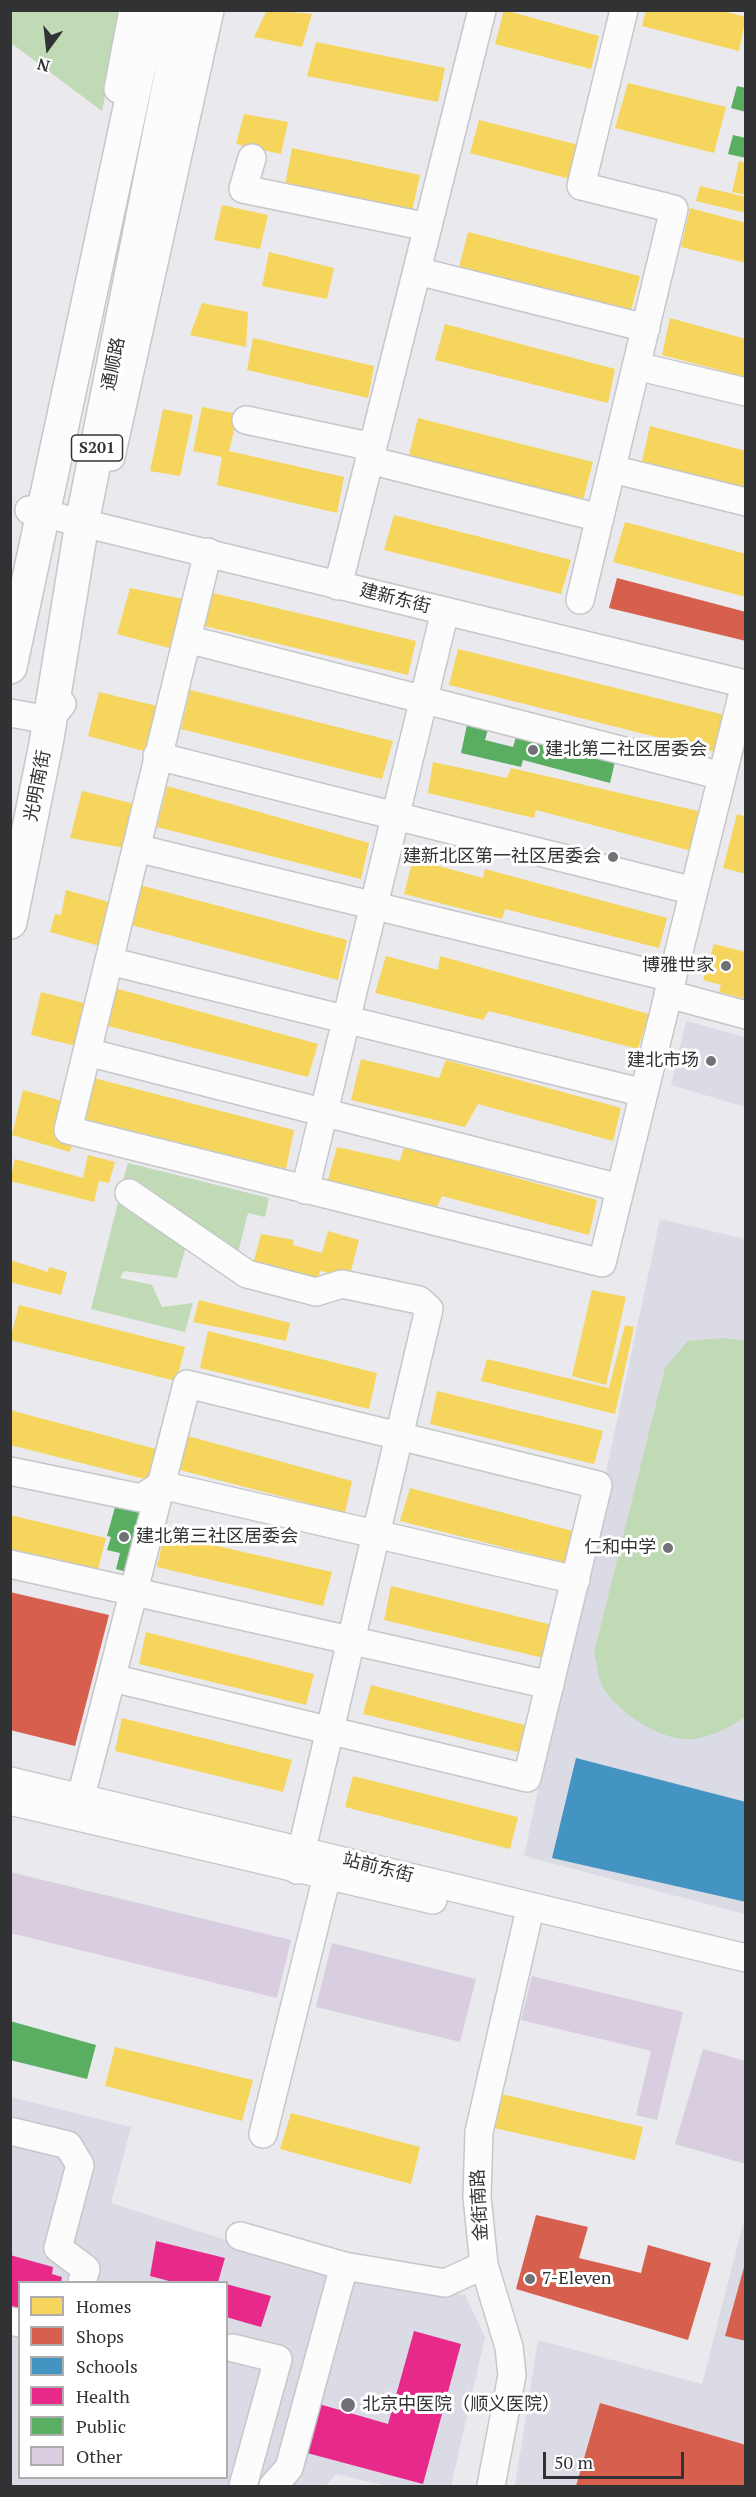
<!DOCTYPE html>
<meta charset="utf-8">
<style>
body{margin:0}
#map{position:relative;width:756px;height:2497px;overflow:hidden;background:#e9e9ee;font-family:"PT Serif",serif}
canvas{display:block}
.frame{position:absolute;inset:0;border:12px solid #313234;pointer-events:none}
.legend{position:absolute;left:18px;top:2281px;width:210px;height:198px;box-sizing:border-box;background:#fff;border:2px solid #adadae;margin:0;padding:8px 10px;list-style:none;font-size:18px;color:#313234}
.legend li{display:flex;align-items:center;gap:12px;height:30px}
.legend b{width:30px;border:2px solid #adadae}
.north{position:absolute;left:18px;top:18px;width:60px;height:60px;-webkit-text-stroke:4px #fff;paint-order:stroke;rotate:195deg;font-size:16px;font-weight:700;line-height:24px;text-align:center;color:#313234}
.north::after{content:'';display:block;margin:auto;width:21px;height:27px;background:#313234;clip-path:polygon(50% 0,100% 100%,50% 72%,0 100%)}
.scale{position:absolute;left:543px;top:2452px;width:141px;height:27px;box-sizing:border-box;border:3px solid #313234;border-top:0;padding-left:8px;font-size:18px;line-height:21px;white-space:nowrap;color:#313234;-webkit-text-stroke:4px #fff;paint-order:stroke}
</style>
<div id="map">
<canvas width="756" height="2497"></canvas>
<div class="frame"></div>
<ul class="legend">
<li><b style="height:16px;background:#f6d55c"></b>Homes</li>
<li><b style="height:16px;background:#d6604d"></b>Shops</li>
<li><b style="height:16px;background:#4393c3"></b>Schools</li>
<li><b style="height:16px;background:#e7298a"></b>Health</li>
<li><b style="height:16px;background:#5aae61"></b>Public</li>
<li><b style="height:16px;background:#d8cedf"></b>Other</li>
</ul>
<div class="north">N</div>
<div class="scale">50 m</div>
</div>
<script>
const c = document.querySelector('canvas').getContext('2d');
c.lineJoin = 'round';
function paint(path, color) {
  c.fillStyle = color;
  c.fill(path, 'evenodd');
}
function strokePath(path, color, width, dash) {
  c.strokeStyle = color;
  c.lineWidth = width;
  c.lineCap = dash ? 'butt' : 'round';
  c.setLineDash(dash || []);
  c.stroke(path);
}
function write(font, color, halo, rows, align = 'center') {
  c.font = font + ' "PT Serif","Noto Sans SC",serif';
  c.lineWidth = 6;
  c.setLineDash([]);
  c.textBaseline = 'middle';
  c.strokeStyle = halo;
  c.fillStyle = color;
  for (const [text, x, y, turn = 0] of rows) {
    c.save();
    c.translate(x, y);
    c.rotate((+turn || 0) * Math.PI / 180);
    c.textAlign = isNaN(turn) ? turn : align;
    if (halo) c.strokeText(text, 0, 0);
    c.fillText(text, 0, 0);
    c.restore();
  }
}
paint(new Path2D(`
 M686 1021 745 1037V1107L671 1085Z
 M660 1219 745 1239V1914L524 1856Z
 M11 2097 131 2127 111 2203 341 2277 465 2295 485 2337 451 2486H387L336 2474 326 2486H11ZM20 2282H226V2478H20Z
 M745 2216V2486H515L538 2340 702 2384Z`), '#dadbe5');
paint(new Path2D(`
 M10 11H122L102 111 11 43Z
 M128 1163 269 1198 265 1217 248 1213 238 1253 199 1236 123 1180Z
 M120 1195 186 1246 177 1278 124 1271 120 1278 152 1285 162 1307 193 1303 185 1332 91 1309Z
 M724 1338 745 1341V1717C729 1727 714 1736 694 1739 664 1743 620 1714 604 1689 598 1680 597 1663 594 1653L665 1368 688 1341Z`), '#bfdab5');
paint(new Path2D(`
 M267 10 312 14 302 47 254 37Z
 M504 10 599 36 591 69 495 44Z
 M646 10H719L746 17 739 51 642 26Z
 M316 42 445 68 438 102 307 76Z
 M628 83 726 107 714 153 615 128Z
 M244 114 288 122 281 154 236 144Z
 M479 120 579 145 570 179 470 153Z
 M292 148 420 175 412 211 285 185Z
 M739 161 746 163V195L732 192Z
 M700 186 746 197V213L696 201Z
 M222 205 268 215 260 249 214 240Z
 M690 208 746 223V263L681 247Z
 M468 232 640 276 631 311 459 267Z
 M269 252 334 268 327 299 262 286Z
 M202 303 248 312 246 347 190 335Z
 M670 318 746 339V377L662 355Z
 M445 324 615 369 608 403 435 360Z
 M253 338 374 366 368 398 247 370Z
 M202 407 238 414 229 451 344 477 337 513 217 485 222 457 193 451Z
 M163 409 193 415 180 476 150 471Z
 M418 418 593 462 583 500 409 455Z
 M650 426 746 451V492L641 465Z
 M394 515 571 560 561 594 384 550Z
 M625 522 746 554V597L613 562Z
 M130 588 183 599 169 648 117 634Z
 M209 592 416 641 408 675 200 625Z
 M458 649 725 715 716 752 449 685Z
 M190 690 393 741 382 779 181 729Z
 M99 692 157 706 144 751 88 736Z
 M433 762 507 778 511 768 698 811 691 851 536 810 534 818 428 793Z
 M167 786 369 843 361 879 157 827Z
 M82 791 135 804 125 848 70 838Z
 M737 814 746 817V874L723 868Z
 M413 859 483 878 485 869 667 918 659 948 505 909 502 919 404 894Z
 M136 884 347 940 338 980 127 924Z
 M66 890 116 904 103 947 50 932 55 914 61 915Z
 M714 944 746 952V999L719 992 721 985 703 980Z
 M386 956 438 970 440 956 649 1014 638 1049 489 1011 483 1020 375 993Z
 M111 987 318 1044 308 1077 100 1024Z
 M41 992 92 1005 80 1047 31 1035Z
 M361 1059 439 1078 446 1060 621 1108 613 1141 478 1104 465 1127 351 1100Z
 M94 1078 294 1130 286 1169 84 1120Z
 M23 1090 69 1103 75 1134 70 1152 12 1135Z
 M337 1147 400 1161 404 1147 597 1200 589 1235 442 1196 435 1211 327 1183Z
 M88 1155 115 1162 109 1183 99 1181 94 1202 10 1181 15 1159 83 1178Z
 M328 1231 359 1240 349 1278 320 1271 316 1284 252 1268 261 1234 294 1240 293 1245 322 1253Z
 M10 1260 48 1272 49 1267 67 1272 61 1295 10 1282Z
 M592 1290 626 1297 606 1385 572 1376Z
 M199 1300 290 1323 286 1341 193 1322Z
 M19 1305 185 1347 176 1381 10 1340Z
 M625 1325 634 1327 615 1414 481 1381 487 1359 609 1388Z
 M208 1331 377 1373 369 1409 200 1368Z
 M437 1391 603 1431 594 1464 430 1424Z
 M10 1410 156 1449 149 1480 10 1445Z
 M184 1435 352 1481 345 1513 176 1469Z
 M410 1488 584 1534 574 1565 400 1521Z
 M10 1515 106 1538 98 1569 10 1549Z
 M164 1534 332 1572 323 1606 157 1567Z
 M391 1586 561 1627 552 1660 384 1620Z
 M146 1632 314 1674 306 1705 139 1664Z
 M371 1685 532 1727 526 1754 363 1714Z
 M122 1718 292 1760 283 1792 115 1751Z
 M353 1776 518 1817 510 1849 345 1807Z
 M115 2047 253 2080 242 2121 105 2086Z
 M501 2094 643 2127 635 2160 494 2128Z
 M291 2113 420 2147 411 2184 280 2149Z`), '#f6d55c');
paint(new Path2D(`
 M617 578 746 612V641L609 608Z
 M10 1592 109 1615 75 1746 10 1730Z
 M536 2215 588 2227 579 2258 641 2273 648 2245 711 2263 688 2340 516 2289Z
 M746 2260V2341L725 2336Z
 M600 2403 746 2445V2486H576Z`), '#d6604d');
paint(new Path2D(`
 M576 1758 746 1802V1902L552 1858Z`), '#4393c3');
paint(new Path2D(`
 M156 2241 225 2258 218 2282H173L150 2276Z
 M10 2255 53 2267 52 2274 62 2277 61 2282H20V2309L10 2306Z
 M226 2284 271 2296 261 2327 226 2317Z
 M414 2331 461 2344 423 2484 307 2453 319 2404 388 2424Z`), '#e7298a');
paint(new Path2D(`
 M737 86 746 88V112L731 108Z
 M733 135 746 138V158L728 154Z
 M468 720 489 726 485 740 513 747 519 727 617 753 610 783 523 760 521 767 461 753Z
 M117 1500 148 1507 130 1573 116 1569 120 1553 107 1550 111 1537 107 1536Z
 M10 2021 96 2045 87 2079 10 2060Z`), '#5aae61');
paint(new Path2D(`
 M10 1872 291 1940 277 1998 10 1933Z
 M332 1943 476 1979 460 2042 316 2007Z
 M532 1976 683 2012 657 2120 636 2115 651 2051 521 2020Z
 M703 2049 746 2061V2164L675 2144Z`), '#d8cedf');
const minor = new Path2D(`
 M118 89 133 10
 M252 158 243 189 428 227
 M417 271 646 328
 M636 366 746 392
 M246 420 373 447
 M111 457 210 10
 M369 460 600 518
 M612 469 746 502
 M29 510 746 684
 M208 552 68 1130 602 1263 745 684
 M338 586 482 10
 M580 600 674 209 581 186 624 10
 M187 639 722 776
 M10 713 49 720 62 704
 M157 756 694 891
 M136 848 672 978
 M109 961 644 1093
 M668 994 746 1015
 M87 1052 620 1188
 M305 1190 445 611
 M129 1193 247 1274 316 1292 342 1284 419 1300 429 1309 297 1870
 M10 1471 141 1498 161 1485 576 1580
 M10 1564 550 1685
 M10 1781 746 1958
 M10 1801 433 1900
 M76 1816 187 1384 598 1485 527 1778 112 1678
 M10 2131 68 2145 80 2165 58 2248 86 2269 82 2282
 M263 2134 327 1876
 M240 2236 344 2266 445 2283 484 2265
 M10 2321 20 2323
 M233 2348 278 2359 243 2486
 M273 2486 289 2468 344 2266
 M491 2486 512 2375 509 2347 484 2265 477 2197 479 2132 527 1922`);
const major = new Path2D(`
 M10 667 151 10
 M10 922 46 744 82 523 184 10`);
strokePath(minor, '#c6c7ca', 30);
strokePath(major, '#c6c7ca', 36);
strokePath(minor, '#fcfcfc', 27);
strokePath(major, '#fcfcfc', 33);
for (const [x, y, r, color] of [
 [533,750,6,"#717275"],
 [613,857,6,"#717275"],
 [726,966,6,"#717275"],
 [711,1061,6,"#717275"],
 [124,1537,6,"#717275"],
 [668,1548,6,"#717275"],
 [530,2279,6,"#717275"],
 [348,2405,8,"#717275"]
]) {
  const dot = new Path2D();
  dot.arc(x, y, r, 0, 2 * Math.PI);
  c.fillStyle = color;
  c.fill(dot);
  strokePath(dot, '#fff', 2);
}
for (const [x, y, w] of [
 [97,448,51]
]) {
  const box = new Path2D();
  box.roundRect(x - w / 2, y - 13, w, 26, 4.5);
  c.fillStyle = '#fff';
  c.fill(box);
  strokePath(box, '#313234', 1.5);
}
write('bold 16px', '#313234', null, [
 ["S201",97,448]
]);
write('18px', '#313234', '#fff', [
 ["通顺路",114,364,-79],
 ["建新东街",395,599,14],
 ["光明南街",38,786,-79],
 ["站前东街",378,1868,14],
 ["金街南路",480,2205,-93]
]);
write('18px', '#313234', '#fff', [
 ["建北第二社区居委会",545,750],
 ["建新北区第一社区居委会",601,857,"right"],
 ["博雅世家",714,966,"right"],
 ["建北市场",699,1061,"right"],
 ["建北第三社区居委会",136,1537],
 ["仁和中学",656,1548,"right"],
 ["7-Eleven",542,2279],
 ["北京中医院（顺义医院）",362,2405]
], 'left');
</script>
